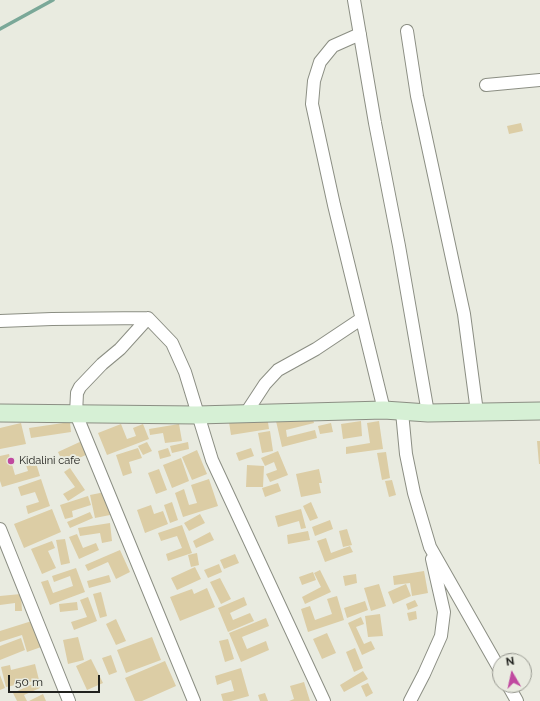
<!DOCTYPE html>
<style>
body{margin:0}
#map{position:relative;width:540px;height:701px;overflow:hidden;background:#e9ebe0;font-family:Raleway,sans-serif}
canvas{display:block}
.north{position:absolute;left:492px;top:653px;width:40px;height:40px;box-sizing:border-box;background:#e9ebe0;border:1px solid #999a92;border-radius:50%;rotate:351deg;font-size:11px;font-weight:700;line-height:16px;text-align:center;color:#20211d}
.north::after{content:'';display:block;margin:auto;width:14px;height:18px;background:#c049a0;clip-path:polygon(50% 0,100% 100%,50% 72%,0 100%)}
.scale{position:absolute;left:8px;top:675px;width:92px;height:18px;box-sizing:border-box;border:2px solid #20211d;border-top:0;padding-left:5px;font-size:12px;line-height:14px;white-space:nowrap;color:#20211d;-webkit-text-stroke:3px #e9ebe0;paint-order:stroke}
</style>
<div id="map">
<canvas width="540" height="701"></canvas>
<div class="north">N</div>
<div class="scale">50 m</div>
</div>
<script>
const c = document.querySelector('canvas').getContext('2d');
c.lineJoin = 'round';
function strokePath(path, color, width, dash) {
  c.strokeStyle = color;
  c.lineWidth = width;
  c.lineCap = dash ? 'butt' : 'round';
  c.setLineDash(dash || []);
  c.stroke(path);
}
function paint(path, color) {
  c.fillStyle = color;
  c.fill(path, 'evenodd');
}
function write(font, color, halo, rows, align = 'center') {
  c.font = font + ' Raleway,sans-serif';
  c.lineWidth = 4;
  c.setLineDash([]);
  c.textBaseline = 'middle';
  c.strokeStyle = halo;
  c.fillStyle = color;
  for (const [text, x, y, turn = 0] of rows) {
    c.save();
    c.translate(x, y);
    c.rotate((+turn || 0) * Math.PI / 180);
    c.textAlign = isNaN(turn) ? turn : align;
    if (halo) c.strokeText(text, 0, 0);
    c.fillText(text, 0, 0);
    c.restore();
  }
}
strokePath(new Path2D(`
 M0 29 53 0`), '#7aa898', 3.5);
paint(new Path2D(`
 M521 123 523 131 509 134 507 126Z
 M311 412 314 423 286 430 287 437 315 430 317 438 282 447 276 421Z
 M267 416 269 429 231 435 229 422Z
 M361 421 362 436 343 439 341 424Z
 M379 421 383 449 346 454V447L370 443 367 423Z
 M70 422 71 432 31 438 29 428Z
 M21 423 26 444 0 449V428Z
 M331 423 333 432 320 434 318 426Z
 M121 424 127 439 136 436 133 428 143 424 149 439 107 455 98 433Z
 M179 424 182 441 165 443 163 433 150 435 149 429Z
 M270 431 273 451 262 453 258 433Z
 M84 440 90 453 64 465 58 452Z
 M537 441H540V464H539Z
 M147 442 152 451 143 455 138 446Z
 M188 442 189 449 172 453 170 446Z
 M138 448 142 458 129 462 132 473 123 476 116 455Z
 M168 448 171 456 160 459 158 451Z
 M251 448 254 456 239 461 236 453Z
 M197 450 207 474 192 480 182 457Z
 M278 451 288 475 270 482 266 474 277 470 274 462 265 466 261 458Z
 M386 452 390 478 382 480 377 453Z
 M9 454 15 475 28 471 25 462 35 460 40 476 2 487 0 481V456Z
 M181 458 189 481 172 488 163 465Z
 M247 465 264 466 263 487H246Z
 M70 468 85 490 68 501 63 494 75 487 64 472Z
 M159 469 167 490 156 494 148 473Z
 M319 469 322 483H319L321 493 301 497 296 474Z
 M41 479 50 506 28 514 26 506 39 502 35 492 21 496 18 487Z
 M209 479 218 506 183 517 175 493 184 489 189 505 197 503 191 485Z
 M392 480 396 495 389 497 385 481Z
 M278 483 281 491 265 497 262 488Z
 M105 492 110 515 95 518 90 495Z
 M88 496 91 505 72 511 73 517 65 519 60 505Z
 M172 502 178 520 170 523 164 505Z
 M311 502 318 518 310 521 303 506Z
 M151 505 154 514 163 511 168 524 145 533 137 510Z
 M52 509 61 532 24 548 14 524Z
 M301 509 306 528 301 529 299 521 278 527 275 516Z
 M90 512 93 518 70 528 67 522Z
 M200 514 205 523 189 531 184 523Z
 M330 520 333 529 315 536 312 527Z
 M110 523 112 541 102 543 100 533 80 536 78 528Z
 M182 525 192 553 168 561 166 554 182 548 177 536 161 541 158 533Z
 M347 529 352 545 343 547 339 531Z
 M308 531 310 540 288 544 287 535Z
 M210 532 214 540 196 548 193 541Z
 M77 534 83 548 96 543 99 550 79 559 69 537Z
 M326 538 331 553 350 546 353 552 325 562 317 541Z
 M65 539 70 563 61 565 56 540Z
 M52 541 55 548 48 551 56 568 42 574 31 549Z
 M120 550 130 572 116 579 108 562 88 571 85 565Z
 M197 553 199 565 191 567 188 555Z
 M235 554 239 563 224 569 220 560Z
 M219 564 222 572 208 578 204 570Z
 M195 567 201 579 177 590 171 578Z
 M76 568 85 592 50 605 41 582 48 580 53 593 73 586 70 576 54 582 52 576Z
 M320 570 331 592 305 604 302 597 321 587 314 573Z
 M424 571 428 593 412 596 410 583 394 585 393 576Z
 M313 572 316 580 302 585 299 577Z
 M356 574 357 583 345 586 343 576Z
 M109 575 111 582 89 588 87 581Z
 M220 578 231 599 221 604 210 582Z
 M379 584 386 606 371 611 364 588Z
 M406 584 411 596 393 604 388 592Z
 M207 588 215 607 180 621 170 597 192 589 194 594Z
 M101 592 107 616 100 618 93 594Z
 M21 594 22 611H15V603L0 605V596Z
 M337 596 344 620 308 632 301 609 310 606 315 620 332 614 327 599Z
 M88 597 97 621 74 630 71 622 87 617 80 600Z
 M244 597 247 605 230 613 233 620 250 613 254 621 228 632 218 608Z
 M415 600 418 606 408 610 406 604Z
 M365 601 368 610 347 618 344 608Z
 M77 602 78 610 60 612 59 604Z
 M416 611 417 619 409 621 407 613Z
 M380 614 383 636 368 637 365 616Z
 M361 617 364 624 356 627 364 644 371 641 375 649 362 655 348 623Z
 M266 618 269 626 242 637 247 649 266 641 269 650 241 662 229 633Z
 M116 619 126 641 116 645 106 624Z
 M35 620 44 646 27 652 22 635 0 642V631Z
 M327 633 336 653 322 659 313 639Z
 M78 637 84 660 68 664 63 640Z
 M152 637 161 660 126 673 117 650Z
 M21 638 25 650 0 660V646Z
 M228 639 234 659 225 662 219 641Z
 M355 648 363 668 354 672 346 652Z
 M111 655 117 672 109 675 102 658Z
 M91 659 103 683 87 690 76 666Z
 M165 661 176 686 142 701H135L125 678Z
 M35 664 39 680 6 687 1 667 10 665 11 670Z
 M241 668 249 696 231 701H223L221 694 234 691 231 680 217 685 215 676Z
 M363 671 368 679 344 692 340 685Z
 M0 675 5 688 0 690Z
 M37 682 40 688 24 695 27 701H17L13 693Z
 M304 682 310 701H289L294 699 290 686Z
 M368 683 373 693 366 697 361 686Z
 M265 693 268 701H260L258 695Z
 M43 694 46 701H29Z`), '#dccda5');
const street = new Path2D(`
 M354 0 375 123 399 246 428 413
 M407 31 417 96 464 314 477 412
 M360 34 333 46 320 62 314 81 312 104 334 205 384 410
 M486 85 540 80
 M148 318 120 349 102 364 80 387 77 393 76 414 194 701
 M0 321 52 319 148 318 172 343 185 372 212 460 324 701
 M402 412 406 454 414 493 430 547 500 670
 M246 413 265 384 278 370 316 349 361 319
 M0 529 69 701
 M508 685 517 701
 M410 701 424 674 441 636 444 612 432 559`);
const secondary = new Path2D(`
 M0 413 197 415 384 410 428 413 540 411`);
strokePath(street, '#8b8e83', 14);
strokePath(secondary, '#8b8e83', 19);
strokePath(street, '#fff', 12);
strokePath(secondary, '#d6f0d5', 17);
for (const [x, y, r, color] of [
 [11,461,4,"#c049a0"]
]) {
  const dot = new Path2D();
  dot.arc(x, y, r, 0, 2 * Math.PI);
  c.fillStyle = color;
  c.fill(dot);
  strokePath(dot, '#e9ebe0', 1.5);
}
write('11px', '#20211d', '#e9ebe0', [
 ["Kidalini cafe",19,461]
], 'left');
</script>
